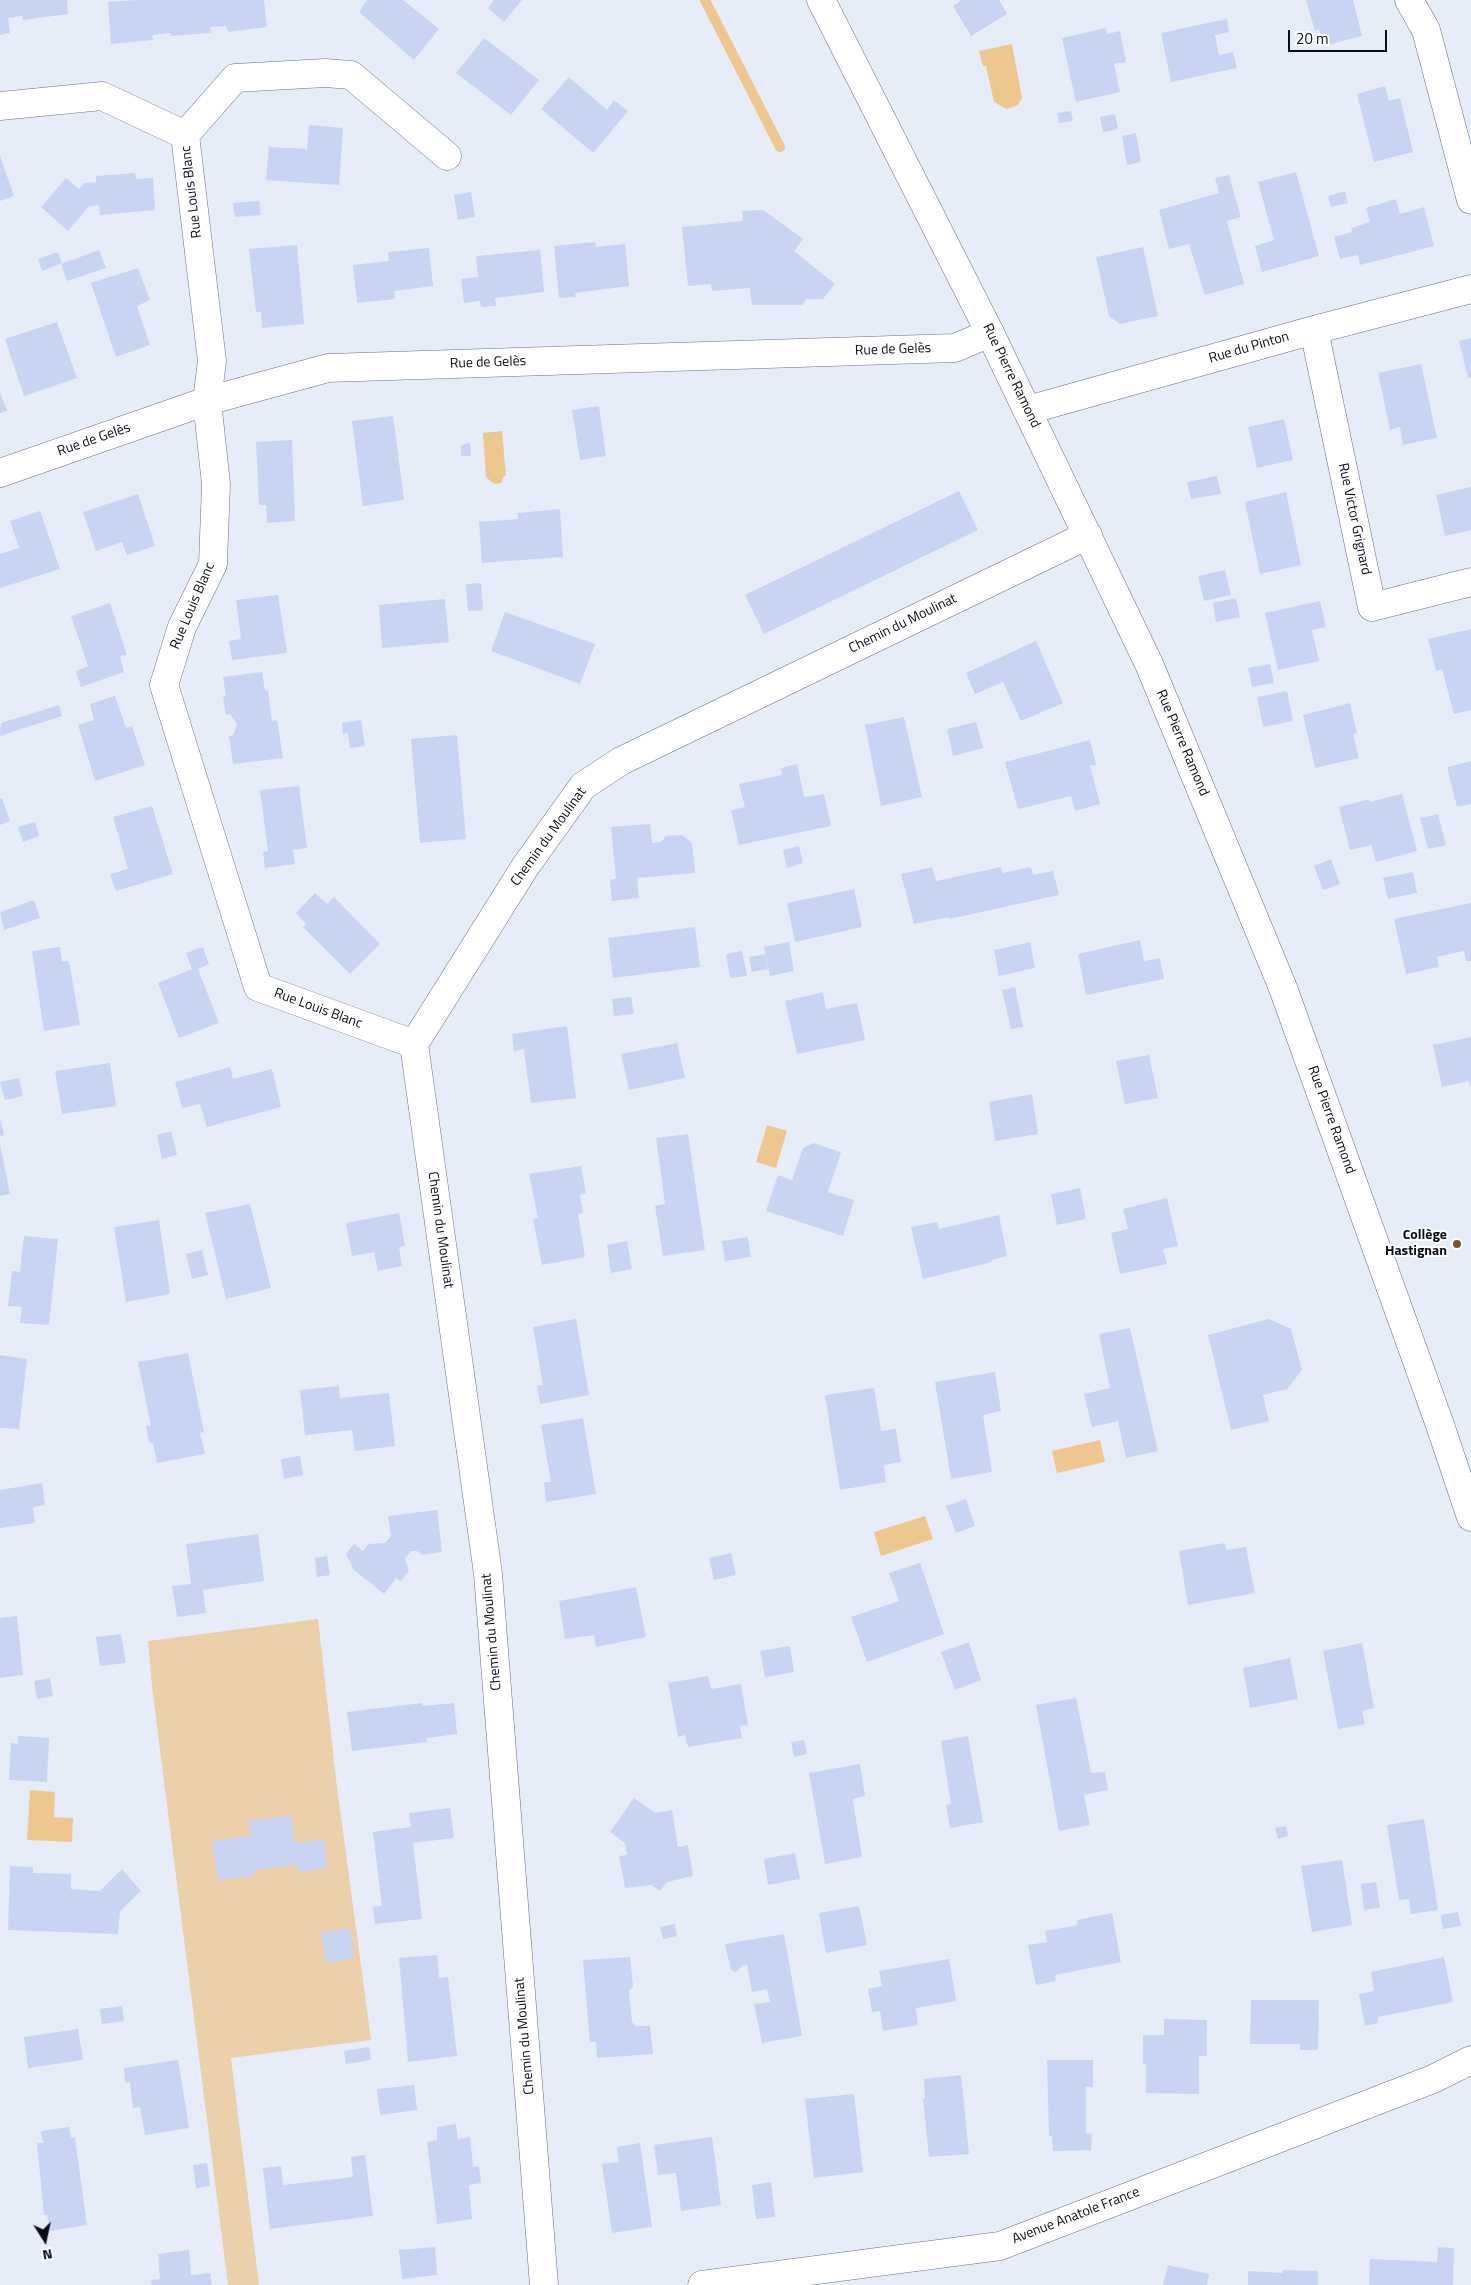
<!DOCTYPE html>
<meta charset="utf-8">
<style>
body{margin:0}
#map{position:relative;width:1471px;height:2285px;overflow:hidden;background:#e7ecf9;font-family:"Titillium Web",sans-serif}
canvas{display:block}
.north{position:absolute;left:20px;top:2215px;width:50px;height:50px;-webkit-text-stroke:4px #fff;paint-order:stroke;rotate:170deg;font-size:14px;font-weight:700;line-height:20px;text-align:center;color:#090c17}
.north::after{content:'';display:block;margin:auto;width:18px;height:22px;background:#090c17;clip-path:polygon(50% 0,100% 100%,50% 72%,0 100%)}
.scale{position:absolute;left:1288px;top:30px;width:99px;height:22px;box-sizing:border-box;border:2px solid #090c17;border-top:0;padding-left:6px;font-size:15px;line-height:18px;white-space:nowrap;color:#090c17;-webkit-text-stroke:4px #fff;paint-order:stroke}
</style>
<div id="map">
<canvas width="1471" height="2285"></canvas>
<div class="north">N</div>
<div class="scale">20 m</div>
</div>
<script>
const c = document.querySelector('canvas').getContext('2d');
c.lineJoin = 'round';
function paint(path, color) {
  c.fillStyle = color;
  c.fill(path, 'evenodd');
}
function strokePath(path, color, width, dash) {
  c.strokeStyle = color;
  c.lineWidth = width;
  c.lineCap = dash ? 'butt' : 'round';
  c.setLineDash(dash || []);
  c.stroke(path);
}
function write(font, color, halo, rows, align = 'center') {
  c.font = font + ' "Titillium Web",sans-serif';
  c.lineWidth = 4;
  c.setLineDash([]);
  c.textBaseline = 'middle';
  c.strokeStyle = halo;
  c.fillStyle = color;
  for (const [text, x, y, turn = 0] of rows) {
    c.save();
    c.translate(x, y);
    c.rotate((+turn || 0) * Math.PI / 180);
    c.textAlign = isNaN(turn) ? turn : align;
    if (halo) c.strokeText(text, 0, 0);
    c.fillText(text, 0, 0);
    c.restore();
  }
}
paint(new Path2D(`
 M318 1619 336 1779 371 2040 231 2058 259 2285H228L152 1687 148 1641Z`), '#ecd0a9');
paint(new Path2D(`
 M1012 44 1022 98 1018 105 1007 109 994 102 986 66H983L979 51Z
 M502 431 506 476H504L501 483 494 484 486 477 483 433Z
 M767 1125 787 1131 776 1168 756 1162Z
 M1100 1440 1105 1462 1057 1473 1052 1451Z
 M925 1516 933 1539 881 1556 874 1532Z
 M30 1790 55 1792 54 1817 73 1818 72 1842 27 1840Z`), '#edc78e');
strokePath(new Path2D(`
 M705 0 780 147`), '#edc78e', 10);
paint(new Path2D(`
 M0 0H67L68 14 23 20 22 16 8 18 10 33 0 35Z
 M136 0H264L267 27 228 32 226 26 210 27 211 33 171 36V33L152 35 153 40 111 44 108 2Z
 M367 0H403L439 29 414 60 359 12Z
 M494 0H522L504 22 488 8Z
 M960 0H999L1007 14 971 36 953 6 961 1Z
 M1306 0H1353L1362 36 1323 46 1319 29 1315 31Z
 M1227 19 1229 32 1215 35 1219 55 1233 52 1237 68 1171 82 1161 33Z
 M1106 28 1107 34 1120 31 1126 62 1114 64 1120 92 1076 102 1062 38Z
 M484 38 539 80 511 115 456 73Z
 M569 77 607 110 614 100 628 111 593 153 541 109Z
 M1385 86 1389 101 1400 98 1413 152 1374 162 1357 94Z
 M1071 111 1073 121 1059 123 1057 113Z
 M1115 114 1118 129 1103 132 1100 117Z
 M309 125 343 128 339 185 266 180 269 147 307 149Z
 M1136 133 1141 162 1127 165 1122 136Z
 M0 156 14 196 0 201Z
 M1296 172 1319 256 1262 272 1255 246 1274 240 1258 182Z
 M135 173 136 179 153 178 155 210 100 215 99 205 89 206 68 231 41 207 66 178 79 189 84 183 96 182V176Z
 M1229 175 1241 217 1227 221 1244 284 1205 295 1189 244 1169 249 1159 210 1219 193 1215 178Z
 M1345 191 1348 203 1331 207 1328 196Z
 M471 192 475 217 458 220 454 195Z
 M1396 199 1400 214 1424 207 1434 246 1360 265 1358 255 1340 259 1334 237 1352 232 1351 228 1370 222 1366 208Z
 M259 201 261 215 235 217 233 203Z
 M763 210 803 239 794 251 835 284 823 299H806L802 305H752L750 288 712 291 711 284 688 286 682 227 743 221 742 211Z
 M595 242 596 247 625 244 629 286 575 293 576 297 559 298 554 246Z
 M297 245 304 324 262 328 261 312H256L249 249Z
 M1143 247 1158 316 1120 324 1109 316 1096 257Z
 M429 248 433 286 394 291 395 299 357 303 353 265 389 261 388 252Z
 M99 250 106 268 67 281 61 264Z
 M540 250 544 292 495 298 496 306 481 307 480 301 464 303 461 279 478 277 476 256Z
 M58 252 62 263 42 271 38 259Z
 M138 268 150 300 137 306 150 345 116 357 91 283Z
 M57 322 77 378 24 396 5 339Z
 M1471 338V378H1468L1459 341Z
 M1421 364 1437 438 1403 445 1400 427 1390 430 1378 373Z
 M0 392 7 411 0 413Z
 M599 406 606 456 580 460 572 410Z
 M393 416 404 500 363 506 352 421Z
 M1284 419 1293 460 1257 468 1248 427Z
 M292 440 295 521 267 523 266 505H259L256 442Z
 M470 443 471 456H461V445Z
 M1217 476 1221 494 1191 499 1187 482Z
 M1471 487V530L1445 536 1436 495Z
 M959 491 978 530 764 634 745 595Z
 M1286 492 1301 565 1260 574 1245 502Z
 M138 494 155 546 127 555 122 542 96 551 83 512Z
 M560 509 563 557 482 563 479 522 518 519V513Z
 M40 511 60 569 0 588V554L19 548 10 521Z
 M1225 570 1231 595 1204 601 1198 576Z
 M481 583 483 610 468 611 466 584Z
 M278 595 287 653 232 660 229 641 241 639 236 600Z
 M1236 598 1240 617 1216 622 1213 603Z
 M445 599 449 642 382 648 379 605Z
 M1320 601 1326 627 1312 630 1319 661 1278 670 1265 613Z
 M110 603 127 655 120 656 124 672 81 687 76 671 88 666 71 616Z
 M505 612 595 644 580 684 491 651Z
 M1471 629V710L1454 714 1442 669 1436 671 1428 639Z
 M1036 641 1063 703 1021 721 1003 682 975 694 966 673Z
 M1270 664 1274 683 1252 687 1248 668Z
 M262 672 265 691 268 690 272 721 277 720 283 758 233 764 229 736 233 735 237 724 230 714 226 715 223 697 226 696 223 677Z
 M1287 691 1293 721 1263 727 1257 697Z
 M115 696 126 728 132 726 145 765 95 781 78 725 94 720 90 704Z
 M1350 703 1357 733 1353 734 1359 758 1315 768 1303 715Z
 M59 705 62 716 0 736 1 723Z
 M904 717 922 797 881 806 865 725Z
 M361 720 365 746 350 748 348 733 343 734 342 723Z
 M976 722 983 748 953 756 947 729Z
 M457 735 466 839 420 843 411 739Z
 M1090 740 1096 765 1090 766 1100 804 1075 811 1071 796 1018 809 1005 762Z
 M1471 761V804L1457 807 1447 767Z
 M797 764 804 797 824 794 831 826 739 845 731 810 745 807 739 784 782 775 781 768Z
 M299 786 307 848 293 850 295 864 265 868 263 852 268 851 260 790Z
 M1402 794 1417 851 1376 862 1371 845 1350 850 1339 807 1369 799V802Z
 M2 798 10 821 0 825V799Z
 M152 806 173 874 116 891 110 874 128 869 113 817Z
 M1438 814 1446 845 1428 849 1420 818Z
 M35 822 39 836 23 842 18 827Z
 M650 824 652 843 661 842 666 836 682 835 692 843 695 873 637 878 639 898 612 901 610 880 616 879 611 827Z
 M799 846 803 863 787 868 783 850Z
 M1331 859 1340 884 1323 890 1314 866Z
 M932 867 936 881 1001 867 1003 873 1031 867 1033 875 1053 871 1059 895 949 919V917L914 924 901 874Z
 M1413 872 1417 893 1388 899 1383 878Z
 M854 889 862 927 795 942 787 903Z
 M315 893 327 904 334 897 380 944 350 974 303 927 306 924 296 913Z
 M34 900 40 918 4 930 0 912Z
 M1471 903V961H1466L1464 951 1437 957 1439 967 1406 974 1394 919Z
 M695 927 700 967 613 978 608 938Z
 M1140 940 1144 961 1160 958 1164 979 1086 995 1078 954Z
 M789 942 794 971 770 976 764 947Z
 M1030 942 1035 968 999 976 994 950Z
 M60 947 62 961H69L80 1025 44 1031 32 951Z
 M203 947 209 964 198 969 219 1023 179 1038 158 983 192 969 186 953Z
 M742 951 747 976 730 978 726 954Z
 M765 954 768 969 752 972 749 957Z
 M1015 987 1023 1027 1011 1029 1002 990Z
 M823 992 826 1009 857 1003 865 1040 797 1054 785 1001Z
 M631 997 634 1014 614 1016 612 999Z
 M567 1026 576 1098 531 1103 524 1049 514 1051 512 1034Z
 M1471 1037V1087L1469 1081 1442 1087 1433 1045Z
 M677 1043 685 1078 629 1090 621 1054Z
 M1149 1055 1158 1098 1125 1104 1116 1061Z
 M110 1063 116 1106 62 1114 55 1071Z
 M230 1067 233 1079 272 1069 281 1107 207 1127 200 1104 182 1108 175 1082Z
 M19 1078 23 1096 5 1100 0 1082Z
 M1032 1094 1038 1134 995 1141 989 1102Z
 M0 1118 4 1135 0 1136Z
 M171 1131 177 1155 162 1159 157 1135Z
 M688 1134 705 1250 663 1256 655 1206 665 1204 656 1138Z
 M813 1143 841 1152 828 1192 854 1200 843 1236 766 1211 778 1175 792 1180 803 1148Z
 M0 1144 10 1194 0 1196Z
 M581 1166 586 1193 580 1195 583 1213 578 1214 585 1257 542 1265 533 1219 538 1218 529 1174Z
 M1080 1188 1086 1219 1057 1225 1051 1194Z
 M1167 1198 1178 1246 1163 1249 1167 1264 1120 1274 1111 1233 1128 1229 1123 1209Z
 M250 1204 271 1288 226 1299 205 1213Z
 M399 1213 405 1246 399 1247 402 1266 378 1271 374 1252 352 1256 346 1223Z
 M999 1215 1007 1256 991 1260 992 1262 923 1279 911 1227 937 1222 939 1229Z
 M159 1220 170 1294 126 1302 114 1227Z
 M24 1236 58 1239 49 1325 20 1323 22 1307 8 1306 12 1271 20 1272Z
 M748 1237 751 1257 725 1261 722 1241Z
 M627 1241 632 1269 611 1273 607 1245Z
 M202 1250 208 1275 192 1279 186 1254Z
 M576 1319 589 1395 540 1404 537 1386 543 1385 533 1327Z
 M1269 1319 1291 1329 1302 1370 1287 1389 1263 1395 1269 1421 1231 1430 1208 1335Z
 M1130 1328 1158 1451 1126 1458 1118 1421 1092 1427 1084 1394 1110 1388 1099 1334Z
 M188 1353 204 1432 200 1433 205 1454 157 1463 153 1443H149L146 1426H151L138 1362Z
 M0 1355 27 1359 19 1429 0 1428Z
 M995 1372 1001 1411 983 1415 992 1472 951 1479 935 1382Z
 M339 1386 340 1398 389 1393 395 1446 355 1451 352 1430 305 1435 300 1390Z
 M874 1388 881 1431 896 1429 901 1462 884 1465 886 1482 840 1490 825 1395Z
 M583 1418 596 1494 546 1502 544 1482H551L541 1425Z
 M300 1456 303 1475 284 1479 281 1459Z
 M42 1483 45 1505 33 1507 35 1523 0 1528V1490Z
 M966 1499 975 1526 956 1533 946 1506Z
 M437 1510 442 1552 422 1555 417 1551H411L405 1559 409 1571 401 1581 396 1578 384 1594 354 1570 346 1554 354 1544 363 1551 368 1544 385 1543 391 1536 388 1516Z
 M258 1534 264 1581 203 1590 206 1613 177 1617 172 1586 191 1584 186 1544Z
 M1225 1543 1226 1550 1246 1547 1255 1593 1188 1605 1179 1551Z
 M731 1553 736 1575 714 1580 709 1558Z
 M327 1556 330 1575 317 1577 315 1558Z
 M920 1563 944 1634 867 1662 851 1617 899 1601 889 1573Z
 M636 1587 646 1637 596 1647 594 1635 565 1639 559 1601Z
 M17 1616 23 1675 0 1678V1618Z
 M121 1634 126 1663 100 1666 96 1637Z
 M969 1642 981 1680 955 1690 941 1652Z
 M1362 1643 1374 1708 1362 1711 1365 1724 1338 1729 1323 1651Z
 M790 1646 794 1672 765 1677 760 1651Z
 M1290 1658 1298 1699 1250 1708 1243 1668Z
 M708 1676 711 1689 741 1684 748 1725 740 1726 742 1738 688 1747 685 1735 678 1737 668 1683Z
 M50 1678 53 1696 37 1699 34 1681Z
 M1076 1698 1091 1773 1105 1772 1108 1790 1084 1795 1090 1825 1059 1831 1036 1705Z
 M422 1703 423 1706 454 1703 457 1734 426 1738 427 1742 352 1751 347 1712Z
 M18 1736 49 1738 47 1782 9 1780 11 1743 18 1744Z
 M968 1736 983 1822 950 1828 946 1805 951 1804 941 1741Z
 M804 1740 807 1754 794 1757 791 1742Z
 M860 1764 865 1796 854 1799 853 1801 862 1857 825 1864 809 1773Z
 M634 1798 655 1813 672 1810 678 1847 688 1845 693 1876 667 1882 660 1891 651 1885 625 1888 619 1856 627 1855 625 1843 610 1832Z
 M450 1808 454 1838 413 1843 422 1919 375 1924 373 1907 382 1906 373 1832 411 1827 409 1813Z
 M291 1815 295 1843 324 1839 327 1868 300 1872 298 1871 297 1865 254 1870V1876L218 1880 212 1841 250 1836 248 1821Z
 M1424 1819 1438 1910 1411 1914 1409 1899 1399 1900 1387 1825Z
 M1286 1826 1288 1836 1278 1839 1275 1828Z
 M795 1853 800 1879 768 1885 764 1859Z
 M1342 1860 1352 1925 1312 1932 1301 1866Z
 M10 1866 33 1867V1873L71 1874V1889L100 1891 122 1869 141 1891 120 1911 118 1934 8 1930Z
 M1376 1882 1380 1908 1364 1910 1361 1884Z
 M859 1906 867 1945 826 1953 819 1913Z
 M1458 1912 1461 1926 1443 1929 1441 1915Z
 M1112 1913 1121 1962 1055 1975 1056 1981 1036 1985 1028 1945 1047 1942 1045 1931 1078 1925 1077 1920Z
 M675 1924 677 1936 663 1939 660 1927Z
 M350 1928 354 1958 326 1963 321 1932Z
 M784 1934 802 2036 762 2043 754 2004 770 2002 767 1989 752 1992 747 1964 742 1966 736 1972 731 1970 725 1944Z
 M437 1955 439 1978 448 1977 457 2056 408 2062 399 1958Z
 M630 1957 633 1986 629 1991 632 2022 636 2026H650L653 2054 597 2058 596 2042H590L583 1960Z
 M1444 1957 1453 2002 1378 2017V2023L1365 2026 1359 1994 1374 1991 1371 1972Z
 M949 1959 956 2001 916 2008 918 2025 883 2031 880 2011 872 2012 868 1989 882 1986 879 1971Z
 M1251 2000H1319L1318 2050H1300V2044H1250Z
 M122 2006 124 2021 102 2024 100 2009Z
 M1164 2019 1207 2020V2056H1199V2094L1146 2093V2064H1143V2035H1164Z
 M78 2029 83 2060 28 2068 24 2037Z
 M369 2047 371 2060 346 2064 344 2051Z
 M178 2060 189 2128 145 2135 140 2107 133 2108 130 2082 125 2083 124 2068Z
 M1047 2060H1093V2087H1086V2133L1092 2134 1091 2150 1053 2151 1052 2136H1049Z
 M961 2075 969 2154 929 2157 923 2099 925 2098 924 2079Z
 M414 2085 417 2110 380 2115 377 2089Z
 M854 2094 863 2172 814 2178 805 2099Z
 M456 2124 458 2139 470 2137 473 2167 479 2166 481 2183 469 2185 472 2219 437 2224 427 2142 437 2140V2127Z
 M69 2127 71 2138H75L87 2225 50 2231 47 2215H44L37 2143H43L41 2131Z
 M712 2137 721 2205 681 2211 676 2173 658 2175 654 2145Z
 M640 2143 652 2227 612 2233 602 2164 619 2162 617 2147Z
 M365 2155 373 2216 270 2229 263 2168 281 2166 283 2185 353 2177 351 2157Z
 M207 2163 210 2186 196 2188 193 2165Z
 M771 2182 775 2217 756 2219 752 2185Z
 M435 2247 437 2275 402 2279 399 2250Z
 M1438 2247 1454 2248 1453 2285H1369L1370 2259 1437 2262Z
 M189 2250 191 2275 210 2273 212 2285H152L151 2280 160 2279 158 2254Z
 M1168 2265 1209 2274 1207 2285H1163Z
 M1283 2270 1318 2271V2285H1248V2271L1282 2273Z`), '#c9d4f3');
const minor = new Path2D(`
 M1409 0 1426 30 1471 200
 M0 106 102 96 185 135
 M1314 330 1372 607 1471 582
 M1028 410 1314 330 1471 289
 M0 473 207 401 328 368 955 348 990 333
 M414 1044 258 987 164 685 182 627 213 564 216 484 207 401 212 361 185 135 235 78 325 73 351 75 447 156
 M544 2285 488 1574 414 1044 525 867 583 786 621 761 1088 535`);
const tertiary = new Path2D(`
 M702 2285 1000 2246 1433 2079 1471 2060`);
const primary = new Path2D(`
 M821 0 990 333 1149 664 1283 988 1440 1425 1471 1517`);
strokePath(minor, '#66708b', 29);
strokePath(tertiary, '#66708b', 29);
strokePath(primary, '#66708b', 29);
strokePath(minor, '#fff', 28);
strokePath(tertiary, '#fff', 28);
strokePath(primary, '#fff', 28);
for (const [x, y, r, color] of [
 [1457,1244,5,"#75592c"]
]) {
  const dot = new Path2D();
  dot.arc(x, y, r, 0, 2 * Math.PI);
  c.fillStyle = color;
  c.fill(dot);
  strokePath(dot, '#fff', 2);
}
write('14px', '#090c17', '#fff', [
 ["Rue Louis Blanc",192,192,-97],
 ["Rue du Pinton",1249,348,-16],
 ["Rue de Gelès",893,350,-2],
 ["Rue de Gelès",488,363,-2],
 ["Rue Pierre Ramond",1011,376,64],
 ["Rue de Gelès",94,440,-19],
 ["Rue Victor Grignard",1354,519,78],
 ["Rue Louis Blanc",193,606,-67],
 ["Chemin du Moulinat",903,624,-26],
 ["Rue Pierre Ramond",1182,743,67],
 ["Chemin du Moulinat",549,837,-54],
 ["Rue Louis Blanc",318,1009,20],
 ["Rue Pierre Ramond",1331,1120,70],
 ["Chemin du Moulinat",440,1230,82],
 ["Chemin du Moulinat",492,1632,-95],
 ["Chemin du Moulinat",525,2036,-95],
 ["Avenue Anatole France",1076,2216,-21]
]);
write('bold 14px', '#090c17', '#fff', [
 ["Collège",1447,1236],
 ["Hastignan",1447,1252]
], 'right');
</script>
